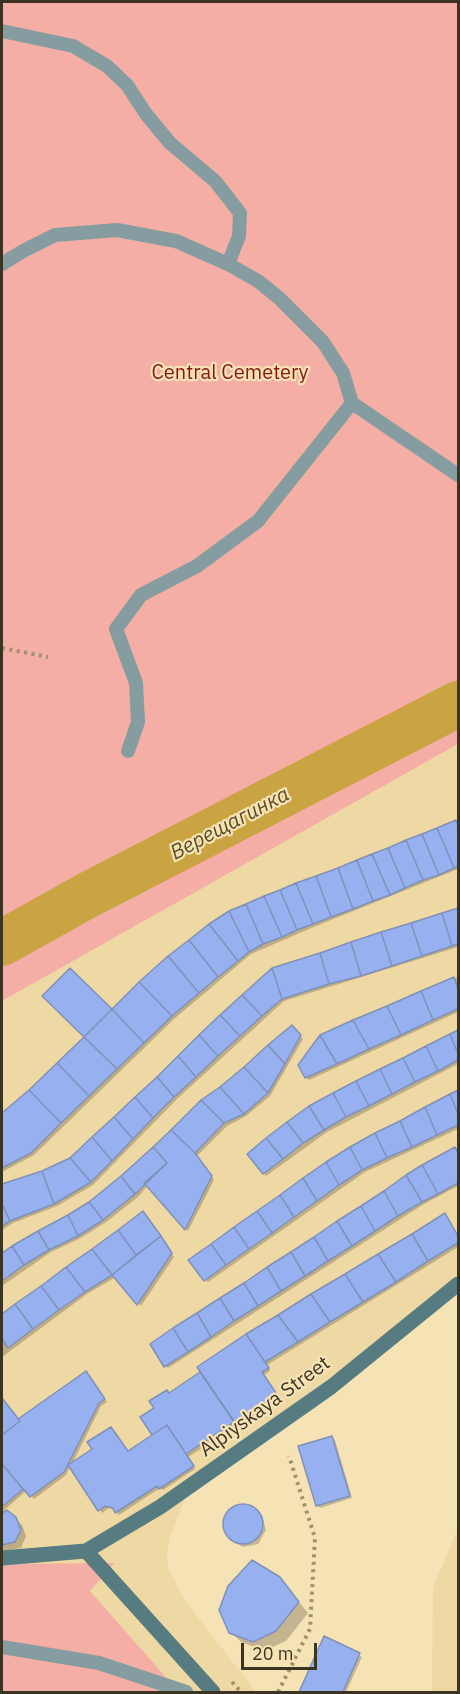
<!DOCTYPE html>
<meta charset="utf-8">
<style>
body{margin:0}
#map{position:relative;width:460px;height:1694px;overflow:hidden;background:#f6e3b5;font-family:"IBM Plex Sans",sans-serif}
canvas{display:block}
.frame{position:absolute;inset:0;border:3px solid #3c3422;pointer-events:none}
.scale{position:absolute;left:241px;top:1643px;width:76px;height:27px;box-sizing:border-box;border:3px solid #3c3422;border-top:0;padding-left:8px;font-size:18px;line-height:21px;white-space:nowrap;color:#3c3422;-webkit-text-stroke:4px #f6e3b5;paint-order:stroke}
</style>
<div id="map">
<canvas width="460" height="1694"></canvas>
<div class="frame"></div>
<div class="scale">20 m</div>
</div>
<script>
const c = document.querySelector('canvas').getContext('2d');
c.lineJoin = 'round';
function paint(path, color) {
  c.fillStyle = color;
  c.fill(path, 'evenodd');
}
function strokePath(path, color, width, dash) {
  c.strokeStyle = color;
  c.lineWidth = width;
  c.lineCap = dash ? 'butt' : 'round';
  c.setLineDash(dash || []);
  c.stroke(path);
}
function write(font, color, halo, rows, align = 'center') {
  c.font = font + ' "IBM Plex Sans",sans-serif';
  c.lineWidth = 4.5;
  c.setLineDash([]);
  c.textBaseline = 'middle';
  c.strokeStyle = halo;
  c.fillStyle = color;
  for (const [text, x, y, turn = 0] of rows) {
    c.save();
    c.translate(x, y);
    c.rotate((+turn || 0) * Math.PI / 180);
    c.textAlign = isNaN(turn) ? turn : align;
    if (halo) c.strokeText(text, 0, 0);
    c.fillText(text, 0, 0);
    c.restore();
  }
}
paint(new Path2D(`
 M458 744V1288L186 1496 170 1538 167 1552 168 1567 186 1602 256 1692H179L90 1591 114 1564H2V1001Z
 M458 1528V1692H432L433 1588Z`), '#eed8a3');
paint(new Path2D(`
 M2 2H458V744L2 1001Z
 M115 1563 90 1591 179 1692H2V1564Z`), '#f4aea5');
paint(new Path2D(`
 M455 821 458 825V869L316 926 251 954 174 1019 34 1155 2 1172V1115L30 1091 112 1011Z
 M458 909V947L284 1001 177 1099 93 1185 57 1206 13 1223 2 1230V1185L43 1172 71 1159 273 969Z
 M458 977V1012L309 1080 306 1077 321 1036Z
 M292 1027 303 1039 270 1096 246 1116 227 1126 197 1156 214 1180 188 1231 148 1185 138 1197 106 1222 81 1238 51 1252 2 1286V1255L90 1203Z
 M458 1032V1064L327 1132 266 1176 264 1173 310 1108Z
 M458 1092V1129L365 1172 208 1282 205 1280 351 1148Z
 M455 1149 458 1154V1186L424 1204 168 1368 166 1366Z
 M143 1213 174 1257 141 1306 116 1277 87 1294 2 1357V1316Z
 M448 1218 458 1236V1247L267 1365 270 1371 264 1375 280 1399 240 1426 238 1424 188 1457 195 1469 163 1490 160 1488 119 1515 115 1510 109 1508 102 1513 70 1467 66 1475 34 1499 26 1491 2 1512V1399L18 1420 89 1375 107 1402 101 1406 72 1464 128 1452 154 1435 142 1418 156 1408 170 1395 202 1372 199 1368 247 1335Z
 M332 1437 335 1440 352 1498 320 1508 317 1505Z
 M246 1505 262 1516 266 1530 258 1544 243 1547 227 1536 223 1521 231 1508Z
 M7 1512 22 1525 26 1536 21 1548 2 1551V1515Z
 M279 1578 308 1613 286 1641 264 1651 241 1642 231 1632Z
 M324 1638 362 1657 346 1692H300Z`), '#0003');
strokePath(new Path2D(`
 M2 943 86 896 458 704`), '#caa443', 46);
const building = new Path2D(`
 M456 820 458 826V866L454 868 437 828Z
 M437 828 454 868 439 875 422 834Z
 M422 834 439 875 423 880 406 840Z
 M406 840 423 880 405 888 388 848Z
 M388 848 405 888 390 895 372 854Z
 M372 854 390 895 373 901 357 860Z
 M357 860 373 901 353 909 338 868Z
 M338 868 353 909 331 917 316 876Z
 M316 876 331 917 313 924 296 883Z
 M296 883 313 924 297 930 280 890Z
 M280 890 297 930 282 937 264 896Z
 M264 896 282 937 263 944 246 904Z
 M246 904 263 944 249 952 229 911Z
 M458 908V944L452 946 442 913Z
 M229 911 249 952 238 961 209 924Z
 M442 913 452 946 422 956 411 923Z
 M411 923 422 956 392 966 381 932Z
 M209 924 238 961 218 977 189 940Z
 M381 932 392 966 361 976 351 942Z
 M189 940 218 977 199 993 168 956Z
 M351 942 361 976 329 984 320 953Z
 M320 953 329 984 282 999 272 968Z
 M168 956 199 993 172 1016 139 982Z
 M70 968 112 1009 84 1037 42 996Z
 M272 968 282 999 262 1016 242 995Z
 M454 977 458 989V1009L433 1020 421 991Z
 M139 982 172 1016 144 1043 112 1009Z
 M421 991 433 1020 401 1035 387 1006Z
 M242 995 262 1016 240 1036 220 1015Z
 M387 1006 401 1035 369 1049 353 1020Z
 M112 1009 144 1043 117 1069 84 1037Z
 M220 1015 240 1036 218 1056 199 1035Z
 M353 1020 369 1049 337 1064 320 1035Z
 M292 1025 301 1035 285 1064 268 1045Z
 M458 1030V1054L450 1034Z
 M450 1034 458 1054V1060L438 1071 426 1046Z
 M199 1035 218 1056 196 1077 178 1056Z
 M320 1035 337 1064 305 1078 298 1065Z
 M84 1037 117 1069 89 1096 57 1063Z
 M268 1045 285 1064 268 1093 244 1067Z
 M426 1046 438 1071 415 1082 403 1058Z
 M178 1056 196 1077 174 1097 157 1077Z
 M403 1058 415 1082 392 1094 380 1069Z
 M57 1063 89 1096 61 1123 29 1090Z
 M244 1067 268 1093 244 1114 220 1087Z
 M380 1069 392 1094 369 1106 356 1081Z
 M157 1077 174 1097 153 1118 135 1097Z
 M356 1081 369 1106 346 1117 333 1093Z
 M220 1087 244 1114 224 1123 201 1100Z
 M29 1090 61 1123 31 1153 2 1168V1113Z
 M458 1090V1114L450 1094Z
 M333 1093 346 1117 324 1130 309 1106Z
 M450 1094 458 1114V1125L437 1135 425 1107Z
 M135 1097 153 1118 133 1139 114 1117Z
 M201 1100 224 1123 195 1153 171 1130Z
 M309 1106 324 1130 303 1143 287 1122Z
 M425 1107 437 1135 412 1147 400 1121Z
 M114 1117 133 1139 112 1161 92 1137Z
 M400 1121 412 1147 387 1158 375 1133Z
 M287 1122 303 1143 283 1159 266 1138Z
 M171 1130 195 1153 212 1176 185 1230 144 1183 167 1163 153 1147Z
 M375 1133 387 1158 362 1170 350 1147Z
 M92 1137 112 1161 91 1182 70 1158Z
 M266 1138 283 1159 263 1174 247 1154Z
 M153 1147 167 1163 135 1194 121 1176Z
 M350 1147 362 1170 339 1185 326 1162Z
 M455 1147 458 1153V1183L438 1194 422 1165Z
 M70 1158 91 1182 54 1204 42 1171Z
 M326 1162 339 1185 317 1201 303 1178Z
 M422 1165 438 1194 422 1202 406 1175Z
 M42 1171 54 1204 10 1221 2 1204V1184Z
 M406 1175 422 1202 398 1216 384 1191Z
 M121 1176 135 1194 103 1220 89 1202Z
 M303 1178 317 1201 294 1217 280 1195Z
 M384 1191 398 1216 375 1231 361 1206Z
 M280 1195 294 1217 272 1233 257 1211Z
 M89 1202 103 1220 78 1236 68 1215Z
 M2 1204 10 1221 2 1226Z
 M361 1206 375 1231 352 1246 337 1221Z
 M143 1211 161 1236 136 1255 118 1230Z
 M257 1211 272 1233 249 1249 234 1227Z
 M445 1213 458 1236V1243L428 1261 412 1234Z
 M68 1215 78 1236 49 1250 38 1231Z
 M337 1221 352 1246 328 1261 314 1237Z
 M234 1227 249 1249 226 1265 211 1244Z
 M118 1230 136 1255 112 1275 92 1249Z
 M38 1231 49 1250 24 1265 12 1246Z
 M412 1234 428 1261 396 1282 378 1254Z
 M161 1236 172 1253 137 1305 112 1275Z
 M314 1237 328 1261 305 1276 291 1252Z
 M211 1244 226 1265 204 1281 188 1260Z
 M12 1246 24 1265 2 1281V1253Z
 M92 1249 112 1275 85 1292 66 1267Z
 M291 1252 305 1276 281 1291 267 1267Z
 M378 1254 396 1282 363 1302 345 1274Z
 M66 1267 85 1292 59 1310 41 1286Z
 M267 1267 281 1291 258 1306 244 1283Z
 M345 1274 363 1302 330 1322 311 1294Z
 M244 1283 258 1306 234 1321 220 1298Z
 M41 1286 59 1310 33 1329 15 1304Z
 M311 1294 330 1322 298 1342 278 1315Z
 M220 1298 234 1321 211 1337 197 1313Z
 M15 1304 33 1329 8 1348 2 1339V1314Z
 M197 1313 211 1337 188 1352 173 1328Z
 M278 1315 298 1342 265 1362 246 1334Z
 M173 1328 188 1352 164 1367 150 1344Z
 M246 1334 269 1368 262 1372 278 1396 236 1424 197 1367Z
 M86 1371 105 1399 99 1403 64 1472 30 1497 2 1464V1435L20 1421 18 1419Z
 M200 1372 234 1422 186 1454 167 1425 152 1435 140 1417 154 1408 149 1401 167 1390 169 1393Z
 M2 1398 20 1421 2 1435Z
 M167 1425 194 1466 159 1489 157 1486 115 1513 113 1508 105 1506 98 1511 68 1465 92 1449 87 1442 111 1427 128 1451Z
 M332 1436 350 1496 316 1506 298 1446Z
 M2 1464 23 1489 2 1507Z
 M223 1524a20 20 0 1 1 40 0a20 20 0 1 1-40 0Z
 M7 1510 16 1517 21 1530 15 1542 2 1545V1513Z
 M252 1560 280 1577 299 1602 276 1631 253 1642 229 1633 219 1610 228 1586Z
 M324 1636 360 1653 343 1692H299Z`);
paint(building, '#96b0f0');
strokePath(building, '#8091b9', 1.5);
strokePath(new Path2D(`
 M2 648 48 657
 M232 1682 241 1692
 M278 1692 310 1629 315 1538 289 1456`), '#9f9170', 4, [3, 4.5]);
strokePath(new Path2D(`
 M2 31 73 46 107 66 127 85 146 114 170 143 215 181 240 213 239 236 228 264
 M2 264 23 251 55 235 117 230 176 241 228 264 258 281 279 298 323 342 343 373 352 403 258 521 197 566 141 595 116 629 136 683 138 722 128 751
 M352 403 458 475
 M2 1647 99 1663 186 1692`), '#859da1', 14);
strokePath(new Path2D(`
 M86 1551 213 1692
 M2 1558 86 1551 160 1507 331 1387 458 1284`), '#567b80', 15);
write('20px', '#8b1515', '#f6e3b5', [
 ["Central Cemetery",230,373]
]);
write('20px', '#3c3422', '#f6e3b5', [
 ["Alpiyskaya Street",265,1407,-36]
]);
write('italic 21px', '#5d4c25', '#f6e3b5', [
 ["Верещагинка",230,824,-28]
]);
</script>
